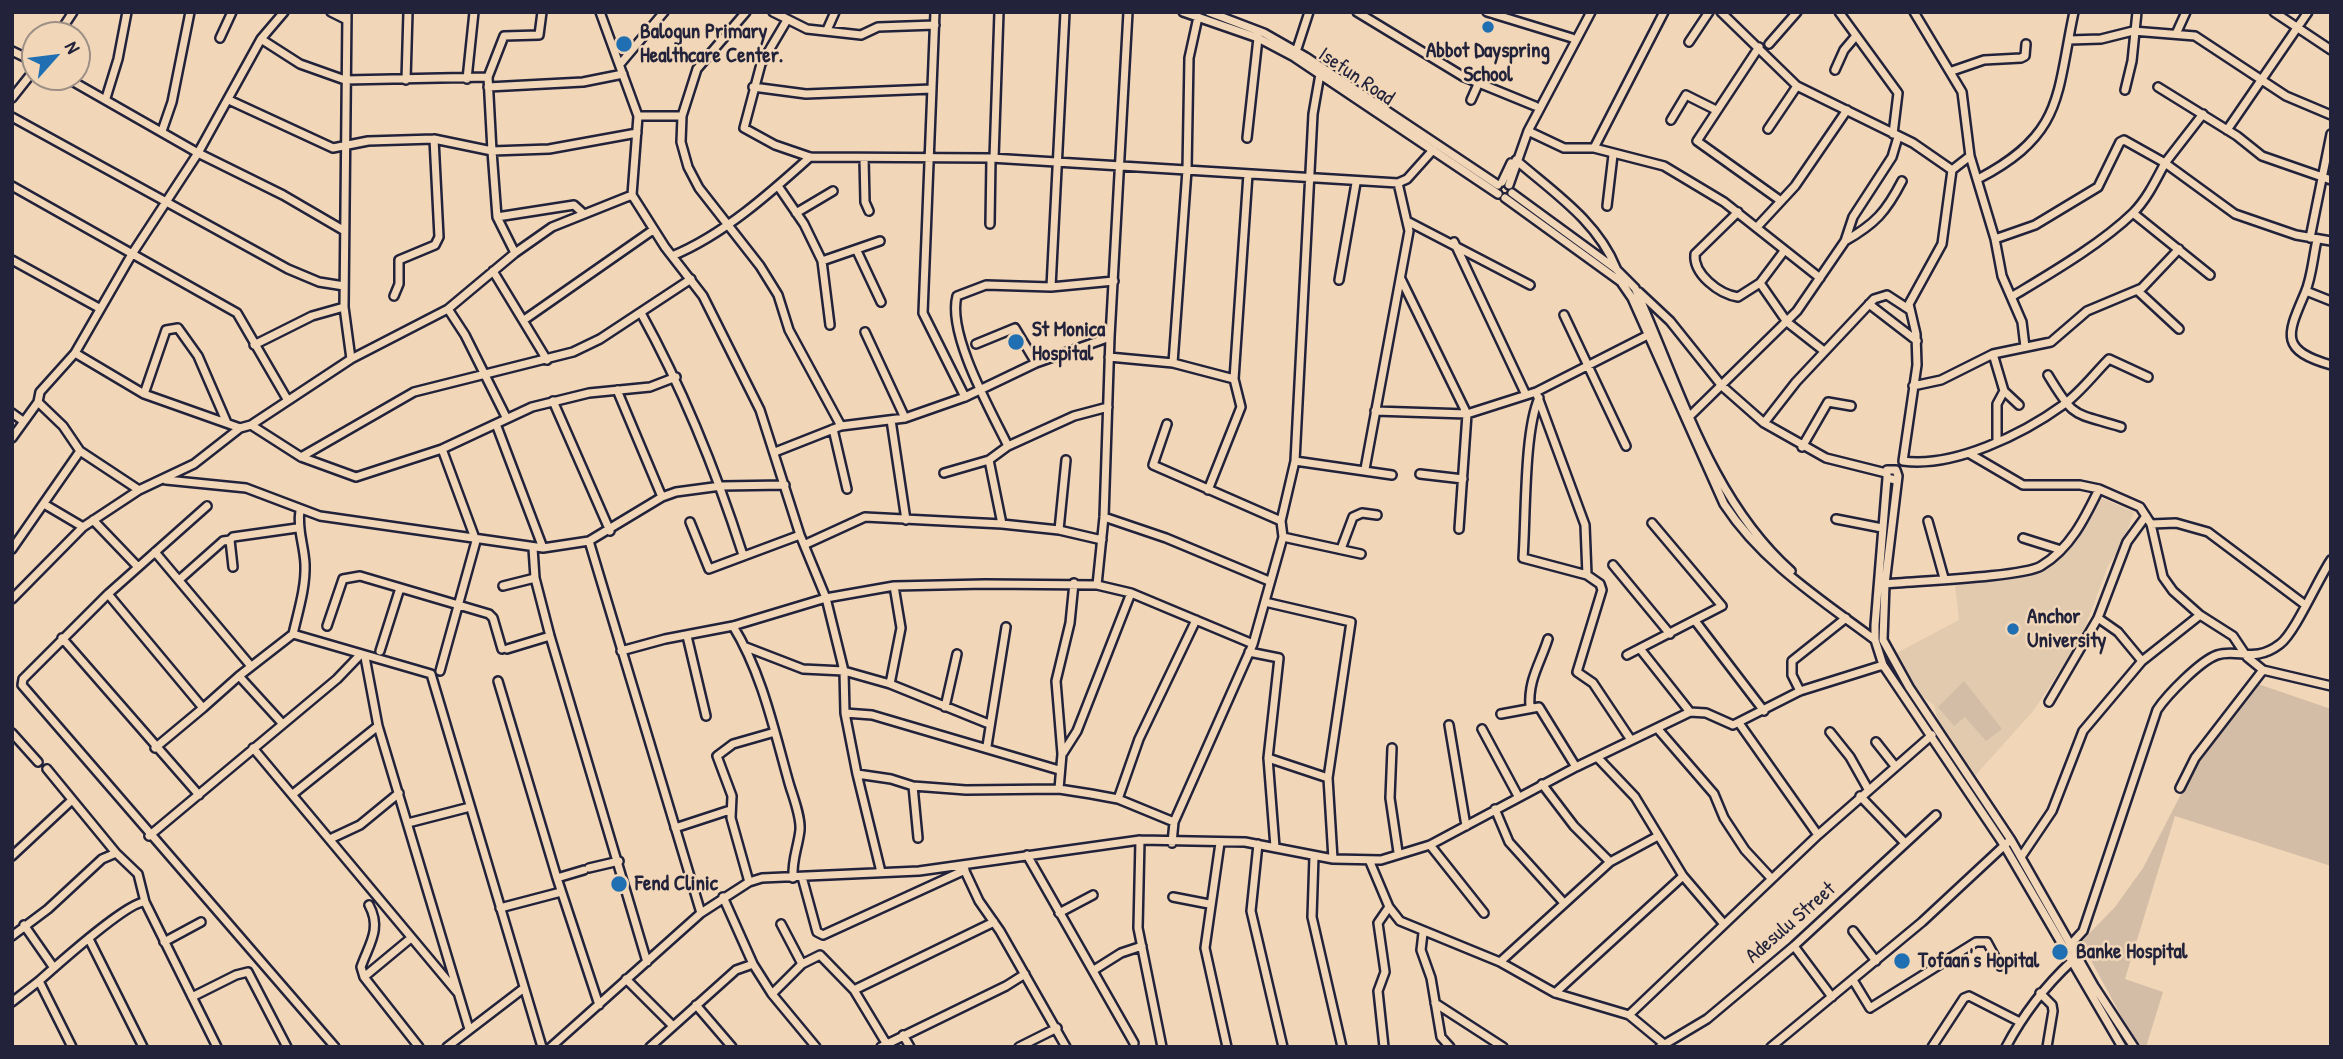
<!DOCTYPE html>
<style>
body{margin:0}
#map{position:relative;width:2343px;height:1059px;overflow:hidden;background:#f1d7b8;font-family:"Patrick Hand",sans-serif}
canvas{display:block}
.frame{position:absolute;inset:0;border:14px solid #22223b;pointer-events:none}
.north{position:absolute;left:21px;top:21px;width:70px;height:70px;box-sizing:border-box;background:#f1d7b8;border:2px solid #9e8f86;border-radius:50%;rotate:62deg;font-size:19px;font-weight:700;line-height:28px;text-align:center;color:#22223b}
.north::after{content:'';display:block;margin:auto;width:24px;height:32px;background:#1f6fb2;clip-path:polygon(50% 0,100% 100%,50% 72%,0 100%)}
</style>
<div id="map">
<canvas width="2343" height="1059"></canvas>
<div class="frame"></div>
<div class="north">N</div>
</div>
<script>
const c = document.querySelector('canvas').getContext('2d');
c.lineJoin = 'round';
function paint(path, color) {
  c.fillStyle = color;
  c.fill(path, 'evenodd');
}
function strokePath(path, color, width, dash) {
  c.strokeStyle = color;
  c.lineWidth = width;
  c.lineCap = dash ? 'butt' : 'round';
  c.setLineDash(dash || []);
  c.stroke(path);
}
function write(font, color, halo, rows, align = 'center') {
  c.font = font + ' "Patrick Hand",sans-serif';
  c.lineWidth = 5;
  c.setLineDash([]);
  c.textBaseline = 'middle';
  c.strokeStyle = halo;
  c.fillStyle = color;
  for (const [text, x, y, turn = 0] of rows) {
    c.save();
    c.translate(x, y);
    c.rotate((+turn || 0) * Math.PI / 180);
    c.textAlign = isNaN(turn) ? turn : align;
    if (halo) c.strokeText(text, 0, 0);
    c.fillText(text, 0, 0);
    c.restore();
  }
}
paint(new Path2D(`
 M2099 497 2134 512 2122 545 2108 566 2081 638 2034 710 1973 778 1937 719 1934 705 1919 694 1893 655 1959 620 1955 584 2033 572 2057 560 2070 544Z`), '#e2caaf');
paint(new Path2D(`
 M1964 681 2002 729 1986 741 1965 717 1954 726 1938 707Z
 M2258 684 2331 709V866L2175 816 2125 979 2163 992 2146 1047H2138L2081 942 2115 907 2143 868 2197 763Z`), '#d3bda6');
const minor = new Path2D(`
 M331 12 347 20
 M347 12 344 307 351 359
 M542 12 539 35 504 36 488 77 492 151 549 149 637 133
 M600 12 638 116 632 195 665 247 703 296 760 410 800 535 826 598 844 671 845 713 857 774 881 872
 M746 12 697 69 682 116 681 142 688 167 699 188 760 266 778 295 789 330 841 426
 M773 12 807 29 861 35 878 27 935 25
 M935 12 923 313 965 397
 M1183 12 1258 38 1294 57 1498 194
 M1209 12 1264 33 1306 57 1498 185
 M1357 12 1464 77 1535 106
 M1487 12 1572 38
 M1721 12 1797 86 1913 143 1952 170
 M1839 12 1898 93 1893 134
 M1914 12 1962 92 1970 156 1995 239 2002 276 2022 322 2025 347
 M2274 12 2331 50
 M787 20 761 64 744 128 775 145 810 157 991 158 1398 183 1407 179 1433 150
 M827 30 835 12
 M2176 34 2186 12
 M58 35 73 12
 M220 38 232 12
 M261 39 300 64 345 80 488 77
 M2069 40 2101 39 2133 31 2195 36 2286 96 2331 115
 M1689 42 1709 12
 M1769 44 1797 12
 M1759 47 1697 141 1781 201
 M12 51 35 62
 M1295 55 1309 12
 M621 63 664 12
 M1835 70 1844 50 1855 37
 M1952 71 1984 60 2021 58 2025 56 2026 44
 M65 77 198 153 283 195 343 230
 M467 79 474 12
 M406 80 408 12
 M488 87 583 82 623 74
 M753 87 806 94 932 89
 M2158 87 2237 136 2262 156 2331 180
 M2125 90 2132 61 2137 12
 M12 98 35 69
 M106 98 118 59 127 12
 M229 100 333 148 368 141 434 139 492 151 497 217 515 253 552 227 632 195
 M1471 100 1479 82
 M638 116H682
 M12 117 288 269 319 282 344 286
 M1671 120 1686 95 1716 110
 M1768 129 1797 86
 M2227 130 2308 12
 M162 131 172 102 190 12
 M1528 131 1564 148H1594L1664 166 1724 202 1820 278
 M1247 138 1258 38
 M1594 148 1664 12
 M1970 156 1952 170 1942 244 1909 304 1916 334 1917 365 1903 461C1954 468 2023 434 2063 405 2080 393 2094 374 2109 359L2148 377
 M864 158 865 202 869 211
 M994 158 999 12
 M1516 160C1554 193 1597 221 1616 268
 M1978 179C2064 134 2056 96 2074 12
 M1502 182 1511 163
 M1509 185 1528 131 1591 12
 M12 186 237 313 287 399
 M778 186 804 224 822 261 830 325
 M1512 193 1616 269 1635 288C1679 385 1710 499 1791 571
 M1505 198 1621 282 1632 298 1724 504C1762 562 1820 599 1875 640
 M1607 206 1613 155
 M1738 212 1695 254C1693 274 1719 294 1738 297L1760 283 1784 251
 M796 213 833 191
 M2133 213 2210 275
 M497 217 574 205 584 214
 M1407 221 1530 285
 M990 224 991 158
 M1757 227 1795 186 1847 110
 M2310 238 2331 134
 M1995 239 2035 225 2098 187 2120 142 2124 140 2165 163 2203 114
 M2317 240C2313 257 2312 277 2305 293 2287 335 2279 350 2331 365
 M1845 241C1875 224 1886 212 1902 181
 M1454 242 1526 395
 M857 251 881 302
 M672 256C723 235 769 194 810 157
 M12 260 99 308
 M822 261 880 241
 M493 271 547 360
 M1401 279 1467 414 1459 529
 M1339 280 1356 183
 M1760 283 1787 322 1824 351
 M1051 287 1065 12
 M2138 291 2179 329
 M2306 291 2331 301
 M1639 292 1670 321 1722 386 1764 423 1826 458 1886 473
 M394 296 399 284V260L435 245 439 237 434 139
 M2013 296C2051 273 2101 244 2133 213 2147 199 2156 180 2165 163L2235 214 2296 235 2331 241
 M1869 304 1917 341
 M641 313C684 391 716 471 743 555
 M1564 315 1626 446
 M524 320 653 230
 M865 332 905 418
 M976 344 1015 328 1036 363
 M254 345 312 316 344 307
 M75 353 144 394 240 428
 M1993 354 2004 391 2019 405
 M1109 357 1173 363 1234 379
 M1173 363 1187 170 1189 58 1198 17
 M2048 375C2075 420 2073 412 2121 427
 M1913 386 1941 380 1993 354 2051 342 2087 311 2142 288 2179 249
 M617 390 662 497
 M1536 392 1585 525 1587 575 1600 584 1602 590 1577 672 1593 683 1631 740
 M144 394 166 330 178 328 198 356 227 423
 M1539 398C1524 431 1526 518 1523 558L1587 575
 M553 401 610 531
 M38 402 63 426 80 451 139 490
 M1375 411 1467 414 1536 392 1648 335
 M12 413 23 421
 M1691 415 1797 311 1845 241 1853 217 1892 157 1898 137
 M506 417 465 335 448 309 515 253
 M891 420 906 520
 M1764 423 1796 382 1874 299 1887 295 1910 310
 M496 424 543 548
 M1167 424 1153 465 1281 521
 M251 425 301 457 356 477 442 449 532 407 589 393 650 387 676 377
 M833 429 847 489
 M12 438 38 402 40 392 75 353 132 254 198 153 261 39 284 12
 M1997 441V404L2004 391
 M1008 446C991 411 947 334 957 296L986 285 1051 287 1114 281
 M1802 447 1828 402 1851 406
 M775 452 841 426 905 418 965 397 1036 363 1110 337
 M1970 454 2023 485H2080L2099 489 2140 507 2151 524 2163 577 2173 591 2200 615 2233 636 2247 657 2263 670 2331 686
 M301 457 414 392 573 352 600 339 691 279
 M989 460 1002 524
 M1295 461 1392 475
 M1365 469 1409 231 1398 183
 M944 473 989 460 1008 446 1074 416 1108 407
 M1420 474 1463 479
 M1887 478 1875 625V640L1883 665 2004 845 2122 1047
 M166 480 246 488 320 516 543 548 589 541 662 497 676 492 721 486 785 485
 M1896 480 1887 478V470H1896L1898 476 1885 584 1883 640 1909 687 2011 840 2094 986 2134 1047
 M1208 490 1241 407 1234 379 1248 174
 M44 504 83 527
 M207 506 108 594 23 679 22 685 335 1047
 M1104 517 1166 538 1269 581
 M1836 519 1882 528
 M93 520 138 567
 M1928 521 1944 578
 M690 522 709 569 800 535
 M2151 524 2176 523 2208 532 2304 604
 M1059 530 1066 460
 M1283 537 1361 554
 M2023 538 2061 550
 M589 541 701 913
 M806 544 865 517 1002 524 1059 530 1102 540
 M533 548 535 578 550 636 647 962
 M12 549 80 451
 M1341 549 1353 517 1362 513 1377 515
 M155 552 250 665
 M1613 565 1670 634
 M233 567 230 540 233 537 297 528
 M179 580 223 541 230 540
 M1885 584C1915 581 2023 577 2041 566 2070 549 2085 518 2099 489
 M1097 585 1104 517 1110 337 1128 12
 M503 586 535 578
 M108 594 203 708 155 748
 M12 599 83 527 139 490 194 464 240 428 251 425 351 359 448 309
 M1265 602 1351 622 1328 778 1333 859
 M2098 618 2118 632 2142 661
 M1696 622 1764 711
 M327 626 343 579 360 576 489 614 493 618 502 649
 M733 626C762 673 774 730 789 783 793 797 801 816 800 830 798 848 792 858 793 878
 M293 634C298 612 306 587 305 564 304 544 297 530 300 510
 M687 636 706 716
 M62 638 199 795
 M746 647 803 669 844 671 890 684 989 724
 M507 649 550 636
 M1641 650 1690 712
 M380 651 400 588
 M621 651 665 639 733 626 826 598 894 586 985 584 1097 585 1131 593 1253 644
 M1249 652 1279 658 1268 758 1275 847
 M1627 655 1722 606 1652 523
 M365 657 378 726 469 1029
 M440 671 476 541 442 449
 M498 681 557 878 599 1005
 M890 684 901 628 894 586
 M1800 691 1792 675V661L1846 618
 M2049 702 2098 618 2127 542 2146 516
 M945 707 957 654
 M1530 707C1528 680 1540 664 1548 639
 M203 708 239 676
 M845 713 872 715 1059 770
 M1501 714 1539 707 1576 767
 M281 722 239 676 293 634 431 674 542 1047
 M1739 723 1818 835
 M1449 725 1466 826
 M1657 728 1714 794 1724 818 1745 850 1771 878
 M1482 729 1518 796
 M1830 732 1850 757 1868 789
 M12 733 38 762
 M1876 742 1895 766
 M987 746 1006 627
 M253 748 457 992
 M1392 748 1390 798 1398 852
 M1063 753 1077 731 1131 593
 M1597 757 1635 797 1683 876 1723 923
 M1268 758 1328 778
 M47 769 116 853
 M857 774 891 779 913 786 966 790 1059 789 1091 794 1118 799 1174 822
 M1542 784 1574 826 1610 862
 M913 786 918 838
 M2180 788 2195 758 2263 670
 M1059 789 1062 754 1056 681 1070 623 1074 583
 M293 794 378 726
 M1860 796 1904 842
 M1118 799 1139 739 1196 620
 M1495 809 1509 842 1564 903
 M408 823 470 807
 M675 828 730 810
 M149 836 337 679 360 655
 M330 839 360 825 399 793
 M1140 840 1138 928 1162 1047
 M1172 843 1174 822 1253 644 1283 537 1281 521 1295 461 1313 114 1320 74
 M1220 843 1205 948 1227 1047
 M1258 844 1251 911 1283 1047
 M1430 845 1484 913
 M1027 855 1134 1043
 M12 856 72 800
 M1314 856 1312 917 1342 1047
 M2021 857 2052 811 2083 731 2142 661 2200 615
 M1370 862 1389 907 1400 921 1500 962 1555 993 1629 1015 1664 1044
 M589 868 619 861
 M964 869 979 901 1000 931 1066 1047
 M802 877 817 932 823 935 965 870
 M557 878 584 870
 M749 882 731 818 732 796 717 756 733 744 775 732
 M723 897 753 964 772 994 816 1047
 M1173 897 1209 904
 M500 908 561 892
 M1059 913 1093 895
 M781 924 802 964
 M24 925 54 968
 M1853 931 1876 961
 M1423 933 1421 950 1431 978 1441 1037 1450 1047
 M12 936 48 909 102 859 116 853 138 874 145 902 217 1047
 M411 938 364 977 419 1047
 M89 939 143 1047
 M164 942 201 922
 M2071 944 2083 931 2157 710C2167 695 2200 661 2217 655 2238 648 2254 664 2280 644 2295 633 2318 579 2331 560
 M1794 946 1832 997
 M1500 962 1610 862 1658 836
 M1094 970 1121 953 1142 946
 M364 977 361 967C369 944 382 929 369 905
 M626 979 672 1025
 M1853 980 1870 1008 1976 942H1987L2000 966
 M39 981C56 966 128 901 145 902
 M854 990 994 922
 M1555 993 1683 876
 M2040 993 2052 1005 2053 1011 2047 1047
 M772 994 802 964 820 955 854 990 886 1043
 M192 997 236 975 248 972 287 1047
 M12 1002 39 981 72 1047
 M1435 1003 1503 1047
 M696 1005 732 1047
 M1629 1015 1818 835 1932 735
 M903 1035 910 1047
 M447 1047 524 988
 M551 1047 701 913 749 882 762 878 919 871 1140 840 1245 842 1333 859 1381 860 1430 845 1576 767 1690 712 1706 713 1733 725 1800 691 1883 665
 M650 1047 736 970 753 964
 M881 1047 1006 986 1025 974
 M1019 1047 1057 1028
 M1384 1047 1378 991 1385 972 1378 923 1389 907
 M1660 1047 1707 1019 1794 946 1936 815
 M1771 1047 1922 922 2008 842
 M1932 1047 1964 998 1969 996 2018 1021
 M2006 1047C2024 1013 2044 987 2072 961`);
strokePath(minor, '#22223b', 12);
strokePath(minor, '#f1d7b8', 7);
for (const [x, y, r, color] of [
 [1488,27,7,"#1f6fb2"],
 [624,44,9,"#1f6fb2"],
 [1016,342,9,"#1f6fb2"],
 [2013,629,7,"#1f6fb2"],
 [619,884,9,"#1f6fb2"],
 [2060,952,9,"#1f6fb2"],
 [1902,961,9,"#1f6fb2"]
]) {
  const dot = new Path2D();
  dot.arc(x, y, r, 0, 2 * Math.PI);
  c.fillStyle = color;
  c.fill(dot);
  strokePath(dot, '#f1d7b8', 2.5);
}
write('bold 21px', '#22223b', '#f1d7b8', [
 ["Balogun Primary",640,32],
 ["Healthcare Center.",640,56],
 ["Abbot Dayspring",1488,51,"center"],
 ["School",1488,75,"center"],
 ["St Monica",1032,330],
 ["Hospital",1032,354],
 ["Anchor",2027,617],
 ["University",2027,641],
 ["Fend Clinic",635,884],
 ["Banke Hospital",2076,952],
 ["Tofaan's Hopital",1918,961]
], 'left');
write('21px', '#22223b', '#f1d7b8', [
 ["Isefun Road",1356,77,34],
 ["Adesulu Street",1791,923,-41]
]);
</script>
